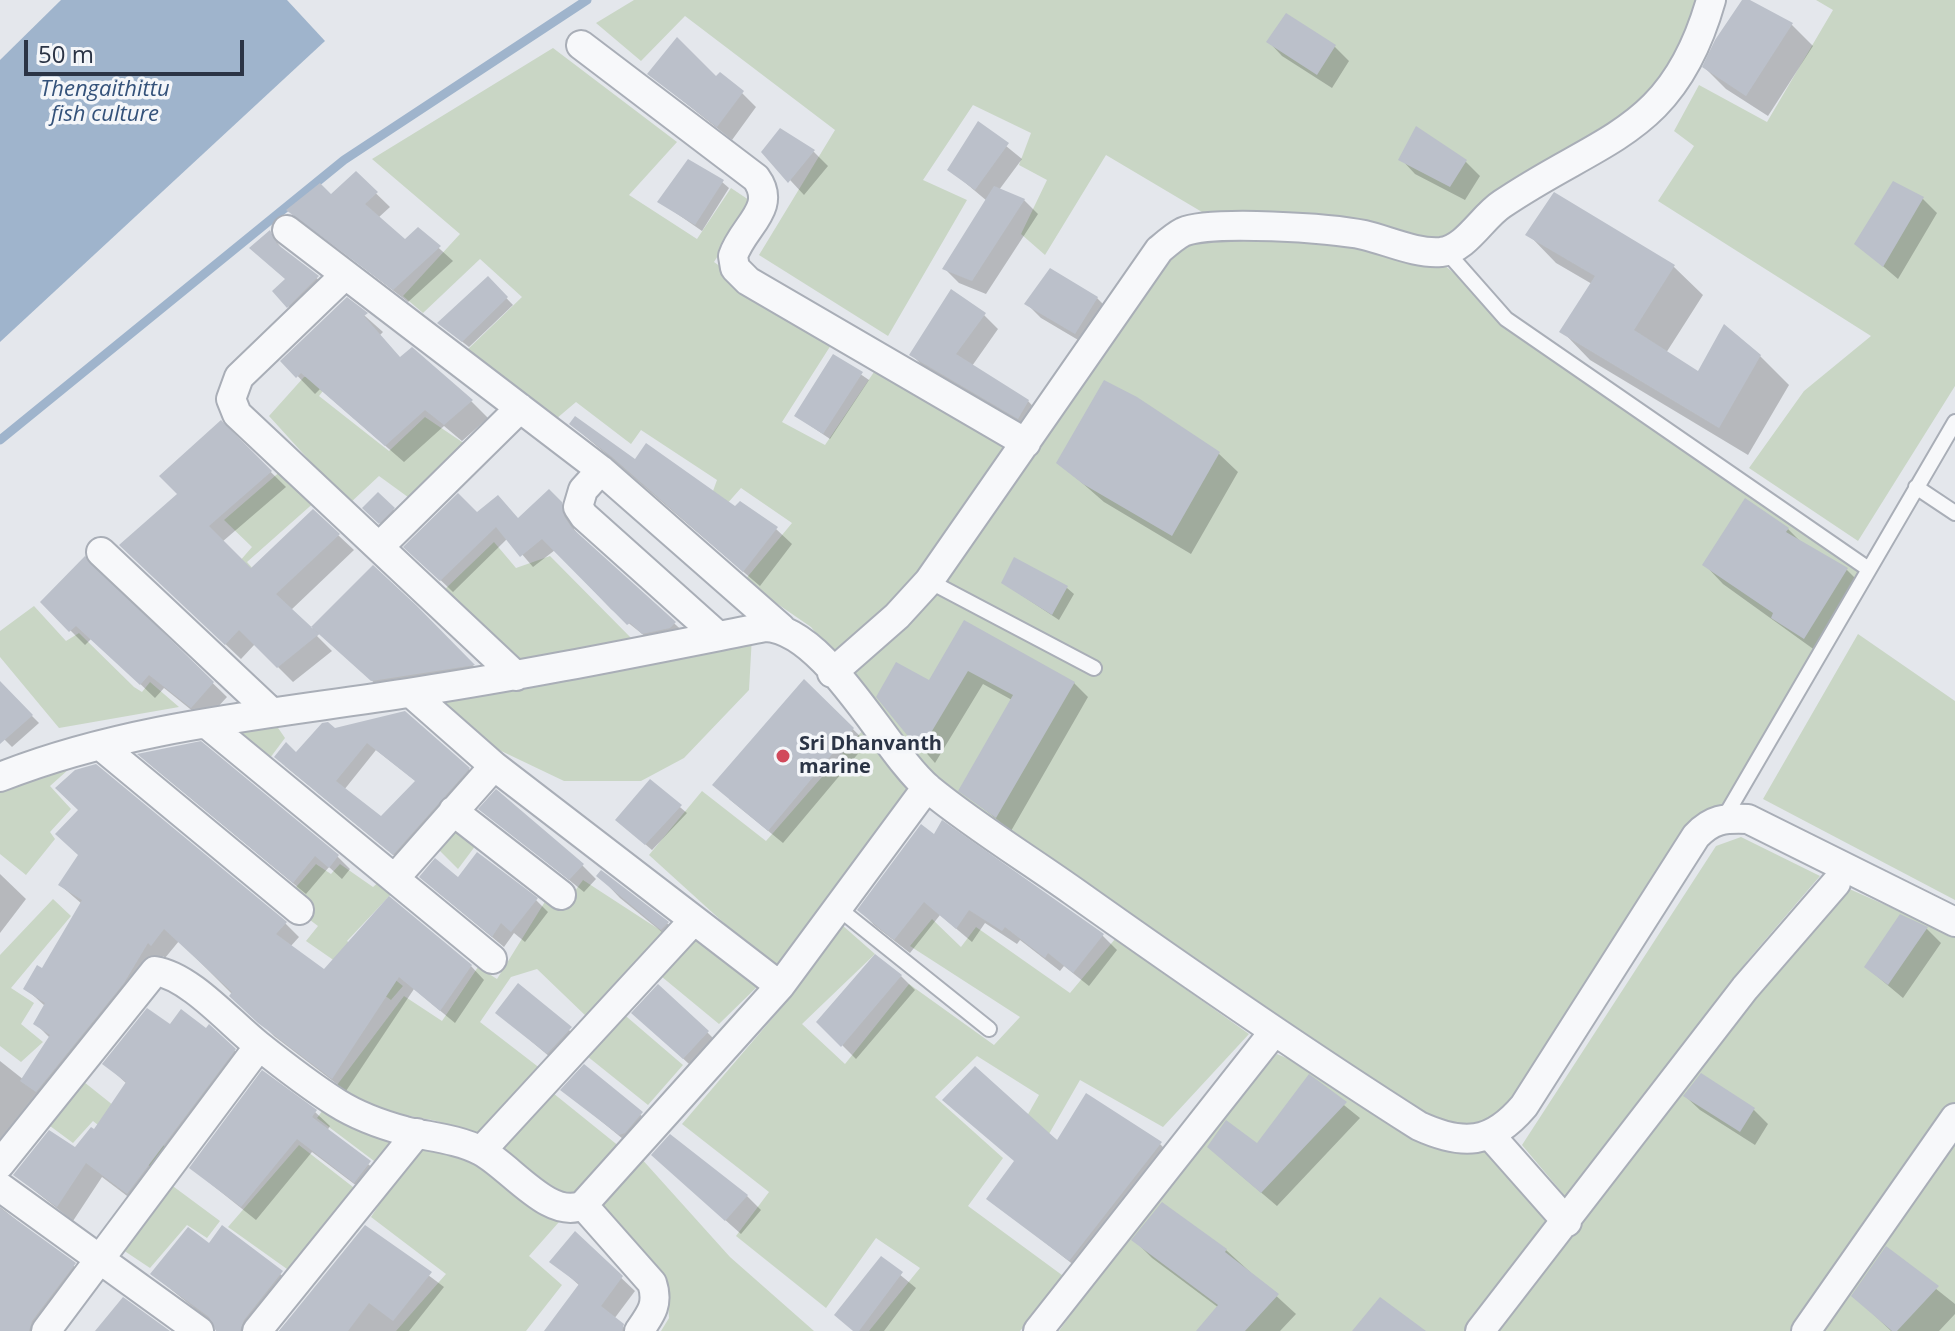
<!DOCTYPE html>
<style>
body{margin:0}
#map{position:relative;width:1955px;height:1331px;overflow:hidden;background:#e4e7ec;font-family:"Open Sans",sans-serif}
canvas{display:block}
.scale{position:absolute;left:24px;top:40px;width:220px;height:36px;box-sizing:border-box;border:4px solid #2b3445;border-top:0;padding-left:10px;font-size:24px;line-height:28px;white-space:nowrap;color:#2b3445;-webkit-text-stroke:6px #f4f6f9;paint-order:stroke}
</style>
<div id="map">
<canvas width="1955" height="1331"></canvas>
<div class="scale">50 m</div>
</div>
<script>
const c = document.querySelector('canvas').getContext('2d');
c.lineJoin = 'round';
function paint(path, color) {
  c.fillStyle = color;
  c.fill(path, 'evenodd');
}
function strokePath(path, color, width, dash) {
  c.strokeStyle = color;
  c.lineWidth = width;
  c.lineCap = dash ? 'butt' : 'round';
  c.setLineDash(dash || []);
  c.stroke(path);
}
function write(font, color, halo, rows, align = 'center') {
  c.font = font + ' "Open Sans",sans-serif';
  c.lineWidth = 7;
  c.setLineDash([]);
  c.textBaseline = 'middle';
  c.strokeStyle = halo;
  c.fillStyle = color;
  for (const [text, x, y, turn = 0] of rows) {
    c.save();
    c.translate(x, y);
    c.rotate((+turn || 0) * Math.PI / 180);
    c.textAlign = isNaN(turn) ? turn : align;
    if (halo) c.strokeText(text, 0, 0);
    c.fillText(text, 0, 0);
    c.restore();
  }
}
paint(new Path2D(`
 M634 0H1702L1661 87 1620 122 1459 233 1442 240 1300 217 1202 212 1106 155 1045 255 1021 234 1047 180 1019 165 1031 133 973 105 923 180 967 200 888 336 759 255 835 130 685 16 641 61 596 23Z
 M1816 0H1955V386L1858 541 1749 468 1804 391 1871 336 1658 201 1694 146 1674 131 1699 85 1767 122 1833 10Z
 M553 48 677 142 629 195 697 239 731 188 752 202 714 262 831 345 782 422 825 445 876 369 1009 448 917 583 833 654 811 627 744 581 792 523 741 488 726 505 713 491 717 480 641 430 631 444 576 402 556 419 465 352 522 297 480 259 423 313 403 296 460 234 372 159Z
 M1246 228 1428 252 1481 295 1867 568 1732 803 1524 1106 1447 1138 927 787 832 673 929 581 1159 250Z
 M326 372 334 377 319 396 389 451 425 417 468 446 412 500 379 476 349 504 269 416 304 377Z
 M283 469 317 500 247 562 267 585 207 599 252 547 224 520Z
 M494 542 516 568 550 556 637 644 520 663 443 591Z
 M34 606 66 641 79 633 134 687 142 692 150 682 179 707 59 728 0 657V631Z
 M1858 634 1955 701V900L1763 799Z
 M752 636 749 690 684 758 641 781H564L497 749 436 697Z
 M274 722 285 738 270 758 239 733Z
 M863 730 915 787 779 973 649 855 702 791 766 841Z
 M59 761 69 769 50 786 71 809 50 832 55 839 26 875 0 854V781Z
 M455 822 479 841 458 869 433 844Z
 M1741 837 1820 876 1748 960 1569 1201 1522 1145 1716 846Z
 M316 864 331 874 340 864 373 887 383 878 396 889 347 941 403 986 391 1000 306 941 318 926 302 914 290 894Z
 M583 880 666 934 588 1018 537 969 511 977 480 1022 541 1069 474 1137C461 1131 446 1123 432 1120 402 1114 358 1110 337 1085L404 996 442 1021 478 967 497 979 546 900 560 911Z
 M1836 883 1955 936V1331H1480Z
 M53 899 71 916 11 988 34 1003 21 1024 43 1042 21 1062 0 1046V955Z
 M932 919 961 947 976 927 1070 993 1115 939 1249 1034 1163 1127 1080 1080 1049 1134 1093 1166 1014 1139 1039 1095 977 1056 935 1097 1003 1158 968 1206 1066 1278 1020 1331H869L920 1268 876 1238 826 1308 736 1236 769 1192 682 1124 794 993 842 925 875 954 802 1024 845 1064 909 984 994 1045 1020 1017 910 946Z
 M695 930 763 981 719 1024 656 972Z
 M620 1011 683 1065 648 1105 582 1052Z
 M1277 1054 1487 1144 1558 1223 1465 1331H1059L1161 1187Z
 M79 1078 168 1149 152 1168 93 1121 73 1143 46 1123Z
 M548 1089 620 1147 569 1203 495 1147Z
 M328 1103 406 1138 382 1167 317 1118Z
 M299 1145 362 1194 294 1274 228 1227Z
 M418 1145 474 1163 559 1222 529 1256 562 1285 526 1331H396L446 1274 371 1217Z
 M640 1157 730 1257 814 1331H661L669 1318 667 1287 597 1203Z
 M166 1181 220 1221 207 1238 187 1225 150 1268 123 1250Z`), '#c9d6c5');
paint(new Path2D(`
 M61 0H287L325 41 0 342V60Z`), '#9fb4cc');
paint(new Path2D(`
 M1744 0 1791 24 1813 46 1768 116 1726 89 1704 67Z
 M1287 15 1335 47 1349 61 1332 88 1282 56 1268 41Z
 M649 74 717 79 742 93 756 107 732 140Z
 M979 124 1022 159 999 190 1024 200 1038 214 986 294 959 283 945 269 987 201 950 170Z
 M1417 129 1466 162 1480 176 1465 200 1415 174 1401 159Z
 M781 131 814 152 828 166 804 195 764 152Z
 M356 174 390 207 378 218 405 242 418 229 453 261 408 302 289 210 331 197Z
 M722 182 729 188 702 231 660 202Z
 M1893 183 1923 199 1937 213 1898 279 1857 244Z
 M1554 195 1674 267 1703 295 1666 353 1699 374 1760 356 1789 385 1748 455 1590 360 1562 331 1592 284 1556 263 1528 234Z
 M270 233 285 253 329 288 299 317 288 306 287 280Z
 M1050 271 1097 298 1111 312 1090 347 1041 318 1027 304Z
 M487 278 513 305 469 347 446 329Z
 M347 300 383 332 380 335 401 359 471 401 488 418 462 441 444 426 404 462 320 389 315 394 283 361Z
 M984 315 998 329 972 366 1028 401 1042 416 1033 431 926 369 912 355Z
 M834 356 869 380 830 439 796 416Z
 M221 423 286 487 222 542 251 571 338 535 354 550 291 610 311 630 373 567 482 674 382 690 320 633 317 636 332 651 293 682 255 644 241 659 137 560Z
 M571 424 635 462 776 529 792 544 760 586Z
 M1218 453 1238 472 1191 554 1104 502 1058 462Z
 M549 492 573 515 574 529 581 539 687 635 656 645 611 609 555 550 533 567 508 538 453 592 406 547 477 514 519 519Z
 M378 494 400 516 386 529 365 508Z
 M1788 529 1804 545 1847 570 1865 588 1823 656 1723 584 1705 565Z
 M85 559 227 697 205 721 164 688 155 698 92 638 85 645 42 602Z
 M1003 583 1067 588 1074 594 1059 620Z
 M965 622 1074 683 1088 697 1011 831 961 790 1012 700 983 684 935 763 878 697 929 683Z
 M805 682 867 743 783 843 729 799Z
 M0 684 39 723 12 747 4 739 0 742Z
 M334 730 469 769 477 778 402 862 285 766ZM376 750 417 782 381 819 344 790Z
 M152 766 337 856 350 869 342 879 329 867 306 894Z
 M650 782 687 813 652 850 624 826Z
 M481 809 582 865 596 879 584 892Z
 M921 827 1102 935 1117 950 1089 986 1064 966 1060 971 1020 940 1017 944 985 923 972 942 940 915 910 953 874 925 860 910Z
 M602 873 668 924 689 945 684 950 620 898 599 876Z
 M0 874 26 899 0 933Z
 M459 880 536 900 548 912 525 942 514 933 504 947 434 889Z
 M60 885 285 923 299 937 290 947 325 972 471 966 484 980 455 1023 414 989 346 1091 274 1036 179 941 165 958 163 956 137 997 0 1144V1061L24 1080 50 1038 36 1024 45 1006 25 988 43 971 82 904Z
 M1901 916 1927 929 1941 943 1903 998 1866 967Z
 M901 976 915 990 856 1059 819 1022Z
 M518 986 592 1050 570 1074 498 1013Z
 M171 1027 234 1050 250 1065 143 1208 102 1177 73 1221 15 1175 75 1150 94 1132 127 1084 105 1064Z
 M648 1027 707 1032 721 1046 698 1072Z
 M584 1067 656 1128 634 1148 563 1090Z
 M1309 1077 1360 1118 1277 1206 1224 1161 1257 1146Z
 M1685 1096 1754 1110 1768 1124 1755 1145 1700 1110Z
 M315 1112 330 1126 327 1131 384 1177 370 1196 312 1152 256 1220 191 1168Z
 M1057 1143 1160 1144 1173 1157 1084 1273 988 1198Z
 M668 1169 747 1196 761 1210 741 1234Z
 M0 1207 90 1279 51 1331H0Z
 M223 1228 295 1286 261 1331H217L215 1325 152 1274 209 1246Z
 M366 1228 444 1287 409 1331H279Z
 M575 1234 635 1291 614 1319 628 1331H545L580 1286 552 1261Z
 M1134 1240 1226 1250 1296 1314 1280 1331H1198L1219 1308 1152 1258Z
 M1886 1249 1955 1304V1314L1939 1331H1891L1854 1296Z
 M881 1259 916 1288 884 1331H853Z`), '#0003');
strokePath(new Path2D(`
 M0 440 344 160 587 0`), '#9fb4cc', 9);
paint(new Path2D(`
 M1742 0H1750L1793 23 1746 96 1702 67 1715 40Z
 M1286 13 1336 45 1317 75 1266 42Z
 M677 37 716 76 720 72 744 91 717 127 647 74Z
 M978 121 1009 143 975 190 947 170Z
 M1416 126 1467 160 1450 187 1398 160Z
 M780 128 815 150 788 183 761 152Z
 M688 159 724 180 695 225 657 202Z
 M356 171 378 192 365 204 405 239 418 227 441 246 393 290 286 210 320 183 331 194Z
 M1893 181 1924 197 1883 267 1854 244Z
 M994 186 1025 199 972 281 942 269Z
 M1554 192 1675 265 1634 330 1698 371 1724 324 1761 355 1719 428 1559 332 1595 276 1525 235Z
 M270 230 277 244 319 276 287 308 272 291 285 279 249 248Z
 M1050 268 1098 297 1075 334 1024 304Z
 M488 276 508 297 462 342 437 323Z
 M951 289 986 313 956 354 1029 400 1018 419 909 355Z
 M347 297 368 313 364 316 400 357 412 347 473 400 444 425 425 410 385 446 301 373 296 378 280 361Z
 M833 354 863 372 823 434 794 416Z
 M1104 380 1137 397 1220 452 1172 536 1083 484 1056 463Z
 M575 416 635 459 646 443 735 506 740 501 778 527 743 572 612 457 569 424Z
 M221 420 272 471 209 526 251 568 313 509 340 534 276 594 319 634 277 668 239 630 225 645 119 545 177 494 159 476Z
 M549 489 562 502 564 516 572 528 676 622 670 628 642 634 630 623 627 625 542 539 520 557 496 527 440 581 403 547 458 493 477 512 498 495 518 518Z
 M378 492 395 508 379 524 362 508Z
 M1745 498 1789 528 1786 532 1848 568 1804 639 1771 618 1773 613 1702 565Z
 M85 556 214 682 191 708 149 675 140 685 76 626 69 632 40 602Z
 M1014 557 1068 586 1052 615 1001 583Z
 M373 565 416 605 475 665 371 681 311 627Z
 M964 620 1075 682 996 818 958 791 1013 695 968 671 920 751 876 697 896 662 929 680Z
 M804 679 854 728 768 831 712 785Z
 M0 681 33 715 0 744Z
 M405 711 470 768 393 855 274 757 286 742 296 752 322 723 328 722 335 728ZM367 743 415 781 381 816 336 781Z
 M201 741 339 855 329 868 315 856 293 883 137 754Z
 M96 764 287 922 276 934 324 969 389 896 472 965 440 1011 399 977 332 1079 258 1023 229 996 232 992 164 929 151 946 148 943 124 983 36 1092 20 1081 50 1035 33 1024 45 1003 23 989 37 965 42 968 82 900 58 885 78 855 55 834 78 810 55 788 75 770Z
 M650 779 682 805 645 845 615 820Z
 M496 789 584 864 569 880 478 809Z
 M942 820 1104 934 1073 973 1048 953 1045 958 1005 927 1002 931 969 910 956 929 924 902 894 940 857 910 921 824 934 834Z
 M477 852 538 898 511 932 501 923 492 937 419 877 435 858 458 877Z
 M601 870 669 922 661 930 596 876Z
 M1900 914 1928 927 1888 985 1864 967Z
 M875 954 902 975 841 1047 816 1022Z
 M518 983 572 1027 547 1054 495 1013Z
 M658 984 709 1031 683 1059 631 1013Z
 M147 1008 170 1024 181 1009 206 1028 209 1024 236 1049 127 1194 86 1163 57 1207 13 1175 49 1130 75 1147 91 1127 94 1129 126 1082 102 1064Z
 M584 1064 643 1112 625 1133 619 1135 560 1090Z
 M975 1066 1057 1140 1086 1093 1162 1142 1069 1261 986 1199 1014 1161 942 1100Z
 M262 1070 317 1110 312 1117 371 1161 354 1183 297 1139 241 1207 189 1168Z
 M1701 1073 1755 1108 1740 1132 1683 1096Z
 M1309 1074 1347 1102 1261 1193 1207 1147 1226 1120 1257 1143Z
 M670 1134 748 1195 725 1221 651 1155Z
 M1162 1202 1227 1249 1225 1252 1279 1294 1245 1331H1196L1218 1305 1131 1240Z
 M0 1208 76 1263 32 1321 29 1331H0Z
 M222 1225 283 1271 244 1320 240 1331H216L209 1317 150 1274 188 1227 209 1243Z
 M365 1225 432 1272 393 1321 369 1303 348 1331H279Z
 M575 1231 623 1276 601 1306 624 1324 622 1331H544L579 1284 549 1262Z
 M1886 1246 1939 1286 1897 1331H1892L1851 1296Z
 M881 1256 903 1272 859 1331H853L834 1315Z
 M123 1297 170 1331H95Z
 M1380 1297 1426 1331H1352Z`), '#bbc0ca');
const service = new Path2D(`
 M1446 251 1506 319 1867 568
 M1916 487 1955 513
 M929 581 1094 668
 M1724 818 1955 422
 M838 908 989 1029`);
const minor = new Path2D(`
 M581 45 756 178C778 208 743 226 733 256L735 268 748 281 1026 443
 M287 230 601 470 781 628
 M345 275 239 377 231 399 237 414 516 676
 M601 470 583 490 578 507 584 516 718 636
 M380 546 520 408
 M101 552 271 712
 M832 673 897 616 929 581 1159 250C1166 244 1175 236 1183 232 1211 220 1332 228 1364 235 1389 241 1416 254 1441 252 1466 249 1482 217 1502 204 1602 136 1673 134 1711 0
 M411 693 494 766 780 986
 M208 725 492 959
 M101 746 299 910
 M0 777C131 725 276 714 414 692 532 674 648 650 765 627 826 629 885 752 929 789 974 826 1025 857 1073 891 1187 972 1301 1051 1419 1126 1463 1146 1491 1145 1524 1106L1696 836C1712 819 1724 818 1748 819L1955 922
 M453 811 561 895
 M395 878 494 766
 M1490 1135 1567 1222
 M481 1151 694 920
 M0 1164 155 971C190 976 230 1023 258 1045 283 1065 310 1086 337 1103 356 1115 383 1125 405 1131 430 1137 458 1139 481 1151 511 1167 550 1221 583 1205L780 986 927 787
 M0 1187 199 1331
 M583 1205 652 1283C659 1304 651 1314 639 1331
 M46 1331 259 1046
 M257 1331 417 1133
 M1038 1331 1273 1033
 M1480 1331 1745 988 1836 883
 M1806 1331 1955 1118`);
strokePath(service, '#a9aeb7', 18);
strokePath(minor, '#a9aeb7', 32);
strokePath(service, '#f7f8fa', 14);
strokePath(minor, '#f7f8fa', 28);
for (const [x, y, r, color] of [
 [783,756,8,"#d1495b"]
]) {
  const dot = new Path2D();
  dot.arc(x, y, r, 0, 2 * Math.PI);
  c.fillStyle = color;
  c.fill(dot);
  strokePath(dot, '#f4f6f9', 3);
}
write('bold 20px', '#2b3445', '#f4f6f9', [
 ["Sri Dhanvanth",799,744],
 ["marine",799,767]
], 'left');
write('italic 22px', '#34527a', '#f4f6f9', [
 ["Thengaithittu",105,90],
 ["fish culture",105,115]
]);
</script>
